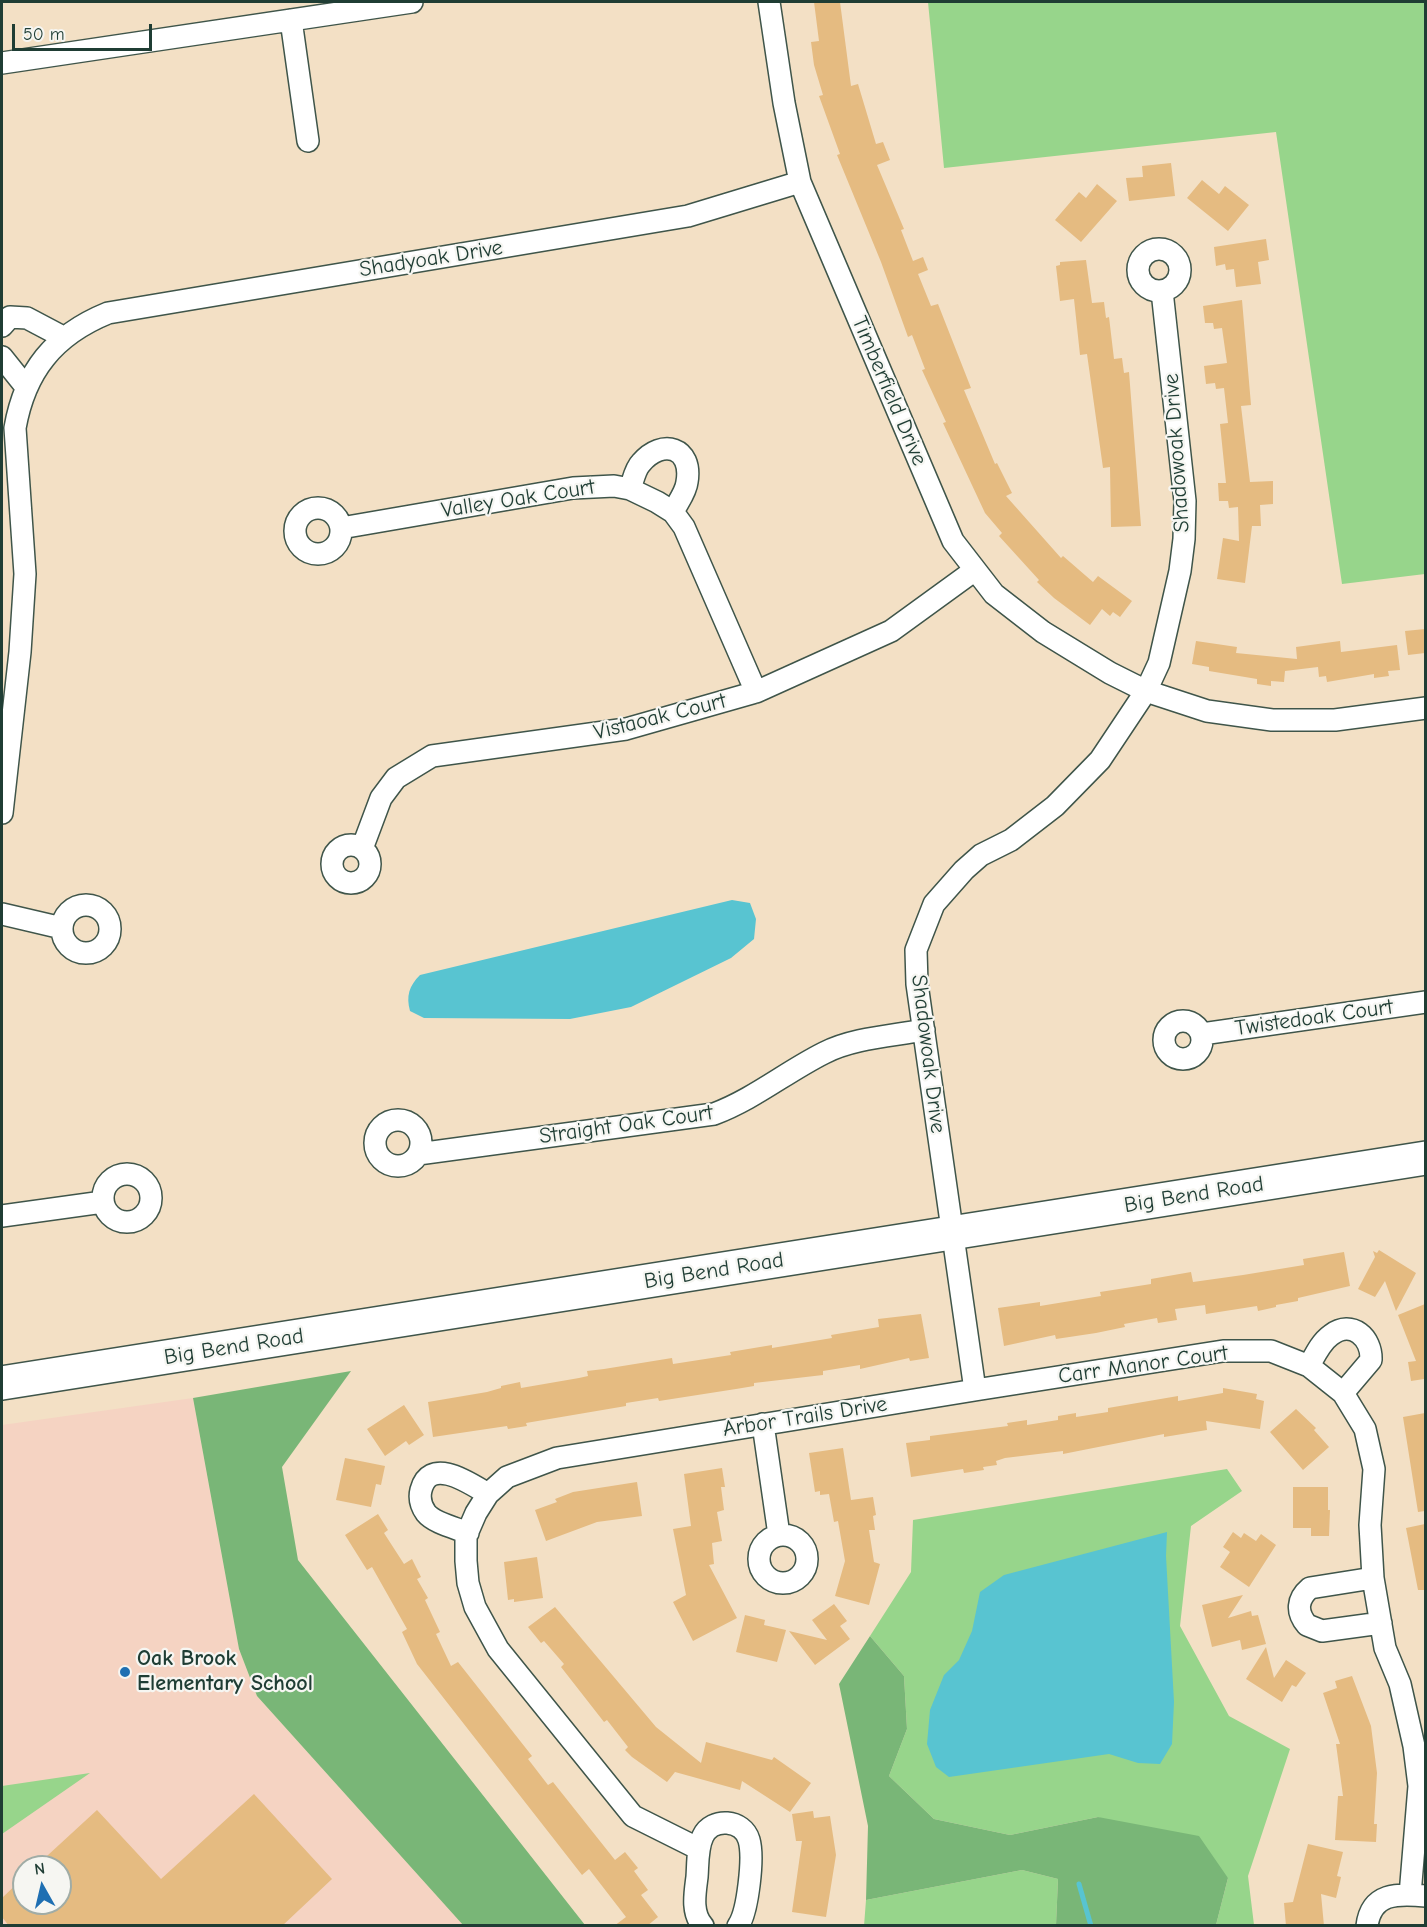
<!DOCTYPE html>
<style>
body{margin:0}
#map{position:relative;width:1427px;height:1927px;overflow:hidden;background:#f3e0c5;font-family:"Comic Neue",sans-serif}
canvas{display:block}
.frame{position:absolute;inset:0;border:3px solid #1f3d34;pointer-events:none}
.north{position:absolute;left:12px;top:1855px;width:60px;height:60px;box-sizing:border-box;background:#f6f6f2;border:2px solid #a0aca6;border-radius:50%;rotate:352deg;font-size:16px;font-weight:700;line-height:24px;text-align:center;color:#1f3d34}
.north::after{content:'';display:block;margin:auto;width:21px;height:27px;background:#1f6fb2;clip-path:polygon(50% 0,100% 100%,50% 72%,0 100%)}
.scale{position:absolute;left:12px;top:24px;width:140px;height:27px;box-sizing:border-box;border:3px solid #1f3d34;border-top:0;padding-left:8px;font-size:18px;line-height:21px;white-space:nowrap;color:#1f3d34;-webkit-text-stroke:4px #f6f6f2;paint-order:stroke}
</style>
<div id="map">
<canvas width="1427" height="1927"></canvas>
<div class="frame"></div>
<div class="north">N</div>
<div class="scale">50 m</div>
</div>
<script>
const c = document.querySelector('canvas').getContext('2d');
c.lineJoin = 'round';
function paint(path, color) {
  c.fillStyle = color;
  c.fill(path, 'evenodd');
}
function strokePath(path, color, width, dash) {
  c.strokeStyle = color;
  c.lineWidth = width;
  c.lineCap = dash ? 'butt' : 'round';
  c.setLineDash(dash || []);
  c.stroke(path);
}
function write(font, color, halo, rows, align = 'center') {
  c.font = font + ' "Comic Neue",sans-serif';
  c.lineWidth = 4.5;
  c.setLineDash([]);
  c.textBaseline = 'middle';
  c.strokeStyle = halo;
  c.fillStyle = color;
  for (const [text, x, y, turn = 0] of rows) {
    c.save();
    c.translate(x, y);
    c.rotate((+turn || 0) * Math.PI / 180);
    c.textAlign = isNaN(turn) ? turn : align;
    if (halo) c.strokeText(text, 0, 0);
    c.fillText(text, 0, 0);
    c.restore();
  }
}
paint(new Path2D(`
 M193 1398 239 1649 257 1696 463 1925H2V1425ZM24 1867H60V1903H24Z`), '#f5d3c2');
paint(new Path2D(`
 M928 2H1425V574L1342 584 1276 132 944 168Z
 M1227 1469 1242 1491 1191 1526 1180 1626 1229 1716 1290 1749 1248 1876 1254 1925H1216L1228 1878 1098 1817 1010 1835 934 1819 889 1776 907 1729 904 1676 870 1636 911 1572 913 1520Z
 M90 1773 2 1834V1786Z
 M1022 1870 1058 1879 1056 1925 864 1926 866 1900Z`), '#97d58b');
paint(new Path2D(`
 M351 1371 282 1467 298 1560 585 1925H463L257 1696 239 1649 193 1398Z
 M870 1636 904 1676 907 1729 889 1776 934 1819 1010 1835 1098 1817 1199 1836 1228 1878 1216 1925H1056L1058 1879 1022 1870 866 1900 868 1826 839 1684Z`), '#79b677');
paint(new Path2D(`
 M732 900 750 903 756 919 754 939 731 958 631 1007 570 1019 424 1018 410 1011C406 996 409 986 420 975Z
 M1167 1532 1166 1556 1174 1702 1172 1744 1160 1764 1138 1763 1109 1754 949 1777 936 1767 927 1744 930 1710 944 1675 959 1660 972 1631 980 1592 1004 1575Z`), '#58c4d1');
strokePath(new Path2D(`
 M1079 1884 1091 1926`), '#58c4d1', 5);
paint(new Path2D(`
 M814 2H840L851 86 858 84 876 144 883 142 890 160 877 165 904 229 901 230 913 261 923 257 928 270 918 274 931 306 938 304 971 388 964 390 995 464 997 463 1012 493 1006 496 1061 558 1063 556 1093 582 1098 576 1132 601 1120 617 1113 612 1110 616 1102 609 1090 625 1054 598 1037 582 1039 580 999 536 1002 533 985 513 943 423 946 422 922 370 925 369 912 335 908 337 881 262 837 155 840 154 819 96 823 95 814 65 811 42 819 41Z
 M1171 163 1175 196 1129 201 1126 178 1143 177 1142 166Z
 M1202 180 1219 194 1225 186 1249 205 1228 231 1187 198Z
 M1097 184 1117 201 1081 242 1055 220 1079 192 1086 198Z
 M1266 239 1269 260 1258 262 1261 284 1236 287 1234 269 1226 270 1225 264 1216 266 1214 247Z
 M1086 260 1092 303 1104 302 1106 318 1109 317 1114 359 1122 358 1124 373 1129 372 1141 526 1111 527 1110 467 1103 468 1087 354 1080 355 1074 299 1060 301 1056 266 1060 265V262Z
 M1242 300 1251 405 1241 406 1250 482 1273 481V504L1260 505 1261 526H1252L1245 583 1217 579 1223 538 1239 541 1238 507 1229 508 1228 501H1219L1218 483H1226L1220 424 1228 423 1224 388 1216 389 1215 383 1206 384 1204 366 1227 363 1222 328 1214 329 1213 323H1205L1203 306Z
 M1425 629V653L1408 655 1405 631Z
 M1196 641 1237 647 1236 653 1297 659 1296 647 1340 641 1341 652 1397 645 1400 670 1388 671 1389 676 1374 678V674L1327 682 1326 676 1319 677 1318 667 1285 671 1284 682 1271 681V686L1257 684V679L1209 671V667L1192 664Z
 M1379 1250 1416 1273 1396 1311 1385 1281 1375 1297 1358 1289 1375 1257 1373 1251 1377 1253Z
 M1344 1252 1350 1286 1298 1298V1301L1276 1305V1307L1258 1311 1257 1306 1206 1314 1205 1305 1175 1309 1177 1320 1158 1323 1157 1318 1124 1324 1125 1327 1096 1333 1056 1339 1055 1335 1004 1346 998 1308 1040 1302V1306L1101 1296 1100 1292 1151 1284V1279L1191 1272 1193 1282 1243 1275 1304 1265 1303 1259Z
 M1425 1304V1381L1424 1379 1411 1381 1408 1362 1416 1361 1398 1315Z
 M921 1314 929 1358 910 1361 909 1358 860 1369V1365L823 1371V1375L754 1383V1386L736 1389 659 1401 658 1398 626 1403V1406L526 1423 527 1426 508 1429 507 1426 433 1437 428 1402 487 1392 501 1388V1386L520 1382 521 1388 579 1378 588 1376 587 1371 604 1369 672 1358 673 1364 731 1355 730 1352 772 1345V1348L832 1338 831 1335 879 1327 878 1319Z
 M1223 1388 1257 1394 1256 1399 1264 1401 1260 1429 1206 1421 1207 1430 1164 1437V1434L1063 1454V1451L1005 1458 996 1461 997 1465 983 1467 984 1470 964 1473 963 1469 911 1477 906 1443 930 1440V1436L1008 1426 1007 1423 1027 1420V1425L1058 1420V1416L1076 1413V1417L1108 1412V1408L1178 1396V1401L1223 1393Z
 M404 1405 424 1435 409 1445 406 1441 385 1456 367 1429Z
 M1296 1409 1316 1428 1314 1430 1329 1447 1303 1470 1270 1432Z
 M1425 1413V1511L1418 1512 1403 1417Z
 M843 1448 851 1500 873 1497 876 1515 873 1516 875 1530H869L874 1562 880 1564 869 1605 835 1596 845 1561 838 1521 834 1522 829 1494 820 1495V1491L815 1492 809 1453Z
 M345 1458 385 1466 381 1485 376 1484 371 1507 336 1500Z
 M722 1468 725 1487H721L724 1510 717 1512 722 1541 712 1543 714 1564 709 1565 737 1618 693 1641 673 1602 686 1595 673 1529 691 1526 684 1474Z
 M637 1482 642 1516 597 1522 546 1541 535 1510 557 1502 555 1499 573 1492Z
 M1293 1487H1328V1510H1330L1329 1536H1311V1528H1293Z
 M378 1514 388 1530 384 1533 404 1564 412 1559 421 1577 417 1579 428 1598 425 1600 440 1632 436 1634 451 1666 458 1662 532 1756 528 1759 548 1785 553 1782 615 1860 625 1852 638 1868 634 1871 648 1890 641 1895 658 1917 647 1926H614L626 1917 589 1869 582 1875 417 1664 402 1632 407 1629 372 1567 367 1570 345 1535Z
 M1425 1524V1590H1418L1406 1528Z
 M1233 1532 1241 1538 1244 1533 1256 1541 1261 1534 1276 1545 1249 1587 1220 1567 1230 1552 1223 1547Z
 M537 1557 543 1598 514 1602V1599L508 1600 504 1562Z
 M1243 1595 1228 1618 1251 1611 1252 1616 1258 1615 1266 1644 1242 1650 1240 1640 1212 1647 1202 1605Z
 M834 1604 847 1621 840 1626 850 1639 815 1665 789 1631 827 1640 812 1620Z
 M555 1607 656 1727 701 1763 706 1742 772 1760 774 1757 811 1783 790 1812 742 1781 740 1790 675 1772 667 1782 632 1757 625 1750 628 1747 607 1720 604 1722 561 1667 564 1664 544 1641 541 1643 528 1627Z
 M745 1615 765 1620 764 1625 786 1630 777 1662 736 1652Z
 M1266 1647 1274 1678 1286 1660 1306 1673 1296 1687 1292 1685 1282 1702 1246 1679Z
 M1352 1676 1371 1726 1377 1773 1374 1824H1377L1376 1842 1335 1840 1338 1796H1343L1336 1744H1340L1323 1693 1337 1688 1335 1681Z
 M254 1794 332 1879 282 1926H9L2 1917V1898L24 1877V1903H60V1867H35L97 1810 161 1879Z
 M813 1811 814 1818 830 1816 836 1855 826 1917 792 1912 802 1841H796L792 1814Z
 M1308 1844 1343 1852 1337 1876 1341 1877 1336 1898 1321 1894 1324 1926H1286L1284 1903 1293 1902Z`), '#e5bb81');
const street = new Path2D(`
 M769 2 784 103 800 182 953 541 994 594 1043 632 1110 673 1146 691 1207 711 1272 720H1335L1426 708
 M291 20 308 141
 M2 63 412 2
 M1138 270a21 21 0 1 1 42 0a21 21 0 1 1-42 0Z
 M2 326 10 317 27 318 63 337
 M2 357 26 387
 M630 489C633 481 635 469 641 463 662 438 693 447 687 482 686 492 678 502 673 512
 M295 531a23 23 0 1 1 46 0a23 23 0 1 1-46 0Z
 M341 528 573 488 614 486 630 489 657 502 673 512 684 527 756 692
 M2 813 20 652 25 574 15 428C25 371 54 335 108 313L688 216 800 182
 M332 864a19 19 0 1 1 38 0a19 19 0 1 1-38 0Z
 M363 846 381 798 396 778 432 756 626 729 756 692 891 631 975 570
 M62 929a24 24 0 1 1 48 0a24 24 0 1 1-48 0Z
 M2 914 62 928
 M1164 1040a19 19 0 1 1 38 0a19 19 0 1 1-38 0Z
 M1202 1034 1426 1002
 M375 1143a23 23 0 1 1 46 0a23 23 0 1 1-46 0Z
 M418 1154 714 1114C754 1099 786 1072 824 1053 853 1038 892 1036 924 1030
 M103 1198a24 24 0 1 1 48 0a24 24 0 1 1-48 0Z
 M2 1216 103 1202
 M1309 1366C1315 1355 1321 1342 1331 1335 1352 1319 1372 1338 1371 1360L1343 1393
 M975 1390 1223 1351H1271L1309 1366 1343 1393 1365 1429 1374 1469 1370 1525 1373 1578 1385 1648 1400 1684 1414 1746 1419 1786 1410 1895
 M763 1424 779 1535
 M468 1533C456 1528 434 1523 426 1513 421 1506 419 1498 421 1490 430 1455 471 1484 488 1494
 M759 1559a24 24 0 1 1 48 0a24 24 0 1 1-48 0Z
 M1373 1578 1310 1588C1297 1599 1296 1612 1307 1625L1322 1631 1381 1623
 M699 1849 633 1816 498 1649 475 1607 468 1583 466 1561V1536L476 1513 488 1494 507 1477 557 1458 975 1390 917 984 916 950 934 904 964 870 981 855 1011 840 1055 806 1100 760 1146 691 1159 663 1180 571 1184 539 1185 501 1162 291
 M703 1926C691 1913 695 1893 697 1877 698 1865 697 1848 703 1836 712 1817 743 1819 749 1840 754 1857 748 1912 738 1926
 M1367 1926C1371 1893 1397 1893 1426 1896`);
const primary = new Path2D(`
 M2 1383 1426 1158`);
strokePath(street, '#3f554a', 24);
strokePath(primary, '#3f554a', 36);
strokePath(street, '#fff', 21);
strokePath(primary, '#fff', 33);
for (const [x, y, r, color] of [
 [125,1672,6,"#1f6fb2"]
]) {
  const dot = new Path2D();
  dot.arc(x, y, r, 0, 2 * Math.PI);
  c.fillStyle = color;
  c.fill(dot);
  strokePath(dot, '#f6f6f2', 2);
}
write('22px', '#1f3d34', '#f6f6f2', [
 ["Shadyoak Drive",431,259,-9],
 ["Timberfield Drive",889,391,67],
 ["Shadowoak Drive",1177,453,-94],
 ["Valley Oak Court",518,499,-9],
 ["Vistaoak Court",660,717,-14],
 ["Twistedoak Court",1314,1018,-8],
 ["Shadowoak Drive",928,1054,83],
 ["Straight Oak Court",626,1125,-8],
 ["Big Bend Road",1194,1195,-9],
 ["Big Bend Road",714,1271,-9],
 ["Big Bend Road",234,1347,-9],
 ["Carr Manor Court",1143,1365,-8],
 ["Arbor Trails Drive",805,1417,-9]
]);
write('bold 22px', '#1f3d34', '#f6f6f2', [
 ["Oak Brook",137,1659],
 ["Elementary School",137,1684]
], 'left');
</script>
